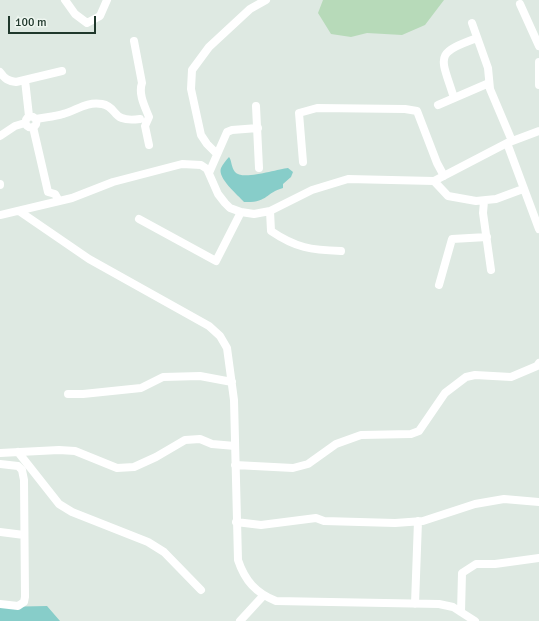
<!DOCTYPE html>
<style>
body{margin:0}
#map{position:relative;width:539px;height:621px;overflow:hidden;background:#dee9e2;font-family:Signika,sans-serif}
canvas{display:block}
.scale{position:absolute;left:8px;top:16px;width:88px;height:18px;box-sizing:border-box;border:2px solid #20382c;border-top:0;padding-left:5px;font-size:12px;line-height:14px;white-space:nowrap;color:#20382c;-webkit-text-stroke:3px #eef6f0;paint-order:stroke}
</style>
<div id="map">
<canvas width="539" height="621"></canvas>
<div class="scale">100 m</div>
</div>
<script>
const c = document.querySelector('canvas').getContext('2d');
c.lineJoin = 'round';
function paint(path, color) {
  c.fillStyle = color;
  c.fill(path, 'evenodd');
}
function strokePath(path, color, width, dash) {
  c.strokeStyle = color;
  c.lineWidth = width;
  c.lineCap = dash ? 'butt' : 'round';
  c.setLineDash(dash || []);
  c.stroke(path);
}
paint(new Path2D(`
 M323 0H444L425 25 402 35 367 33 351 37 331 34 318 13Z`), '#b7dab9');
paint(new Path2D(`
 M229 157C232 161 231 167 235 172 242 181 277 169 288 168L293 172 291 177 283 184V188C265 193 268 203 244 202 238 195 217 178 221 168 223 164 226 160 229 157Z
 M47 606 60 621H0V607Z`), '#87cdc9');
strokePath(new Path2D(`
 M65 0 75 14 87 23 100 16 107 0
 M520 4 539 46
 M472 23 488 68 490 89 512 141
 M134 41 142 83C138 94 145 107 149 117L145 126 149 145
 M539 62V85
 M0 72C5 79 8 81 16 82L62 71
 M25 80 29 116
 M454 98C441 56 433 54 477 38
 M438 105 489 83
 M256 106 259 168
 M25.5 122a5.5 5.5 0 1 1 11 0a5.5 5.5 0 1 1-11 0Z
 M36 119C45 117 54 117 63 114 76 111 86 101 102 104 119 107 110 123 140 119
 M33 127 48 192 55 194 59 201
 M0 136 15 126 25 123
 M507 143 539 229
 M217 154 207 144 201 135 191 89 192 70 209 47 250 9 266 0
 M303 162 299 113 317 108 405 109 417 111 437 163 444 176
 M209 173 227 132 232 130 258 128
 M434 181 448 196 476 201 496 199 523 189
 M0 184V185
 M484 201 483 213 491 270
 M19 211 89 259 209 326 220 336 227 348 234 400 238 560C245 581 256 593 276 601L439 604 453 607 475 621
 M270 211 271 231C296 248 311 250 341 251
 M0 215 72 198 113 182 182 164 201 165 207 169 218 194 225 203 230 208 241 212 254 214 270 211 312 190 348 179 434 181 507 143 539 131
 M139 219 216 261 241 212
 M439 285 452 239 487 237
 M68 394H83L141 388 163 377 200 376 232 382
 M18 452 59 504 72 512 148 542 164 552 201 590
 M0 453 59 450 75 451 117 468 134 467 156 457 185 440 200 439 212 444 235 446
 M0 464 18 466 22 470 24 480 25 597 24 602 18 606 0 604
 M235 465 293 468 308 464 336 444 361 435 411 434 419 431 445 393 466 377 475 375 511 377 537 366 539 363
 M236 522 261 525 316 518 324 521 395 523 423 521 475 504 504 499 539 502
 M0 532 24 535
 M415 604 418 521
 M461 612 462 573 476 564H495L539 558
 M240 621 263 596`), '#fff', 8);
</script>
